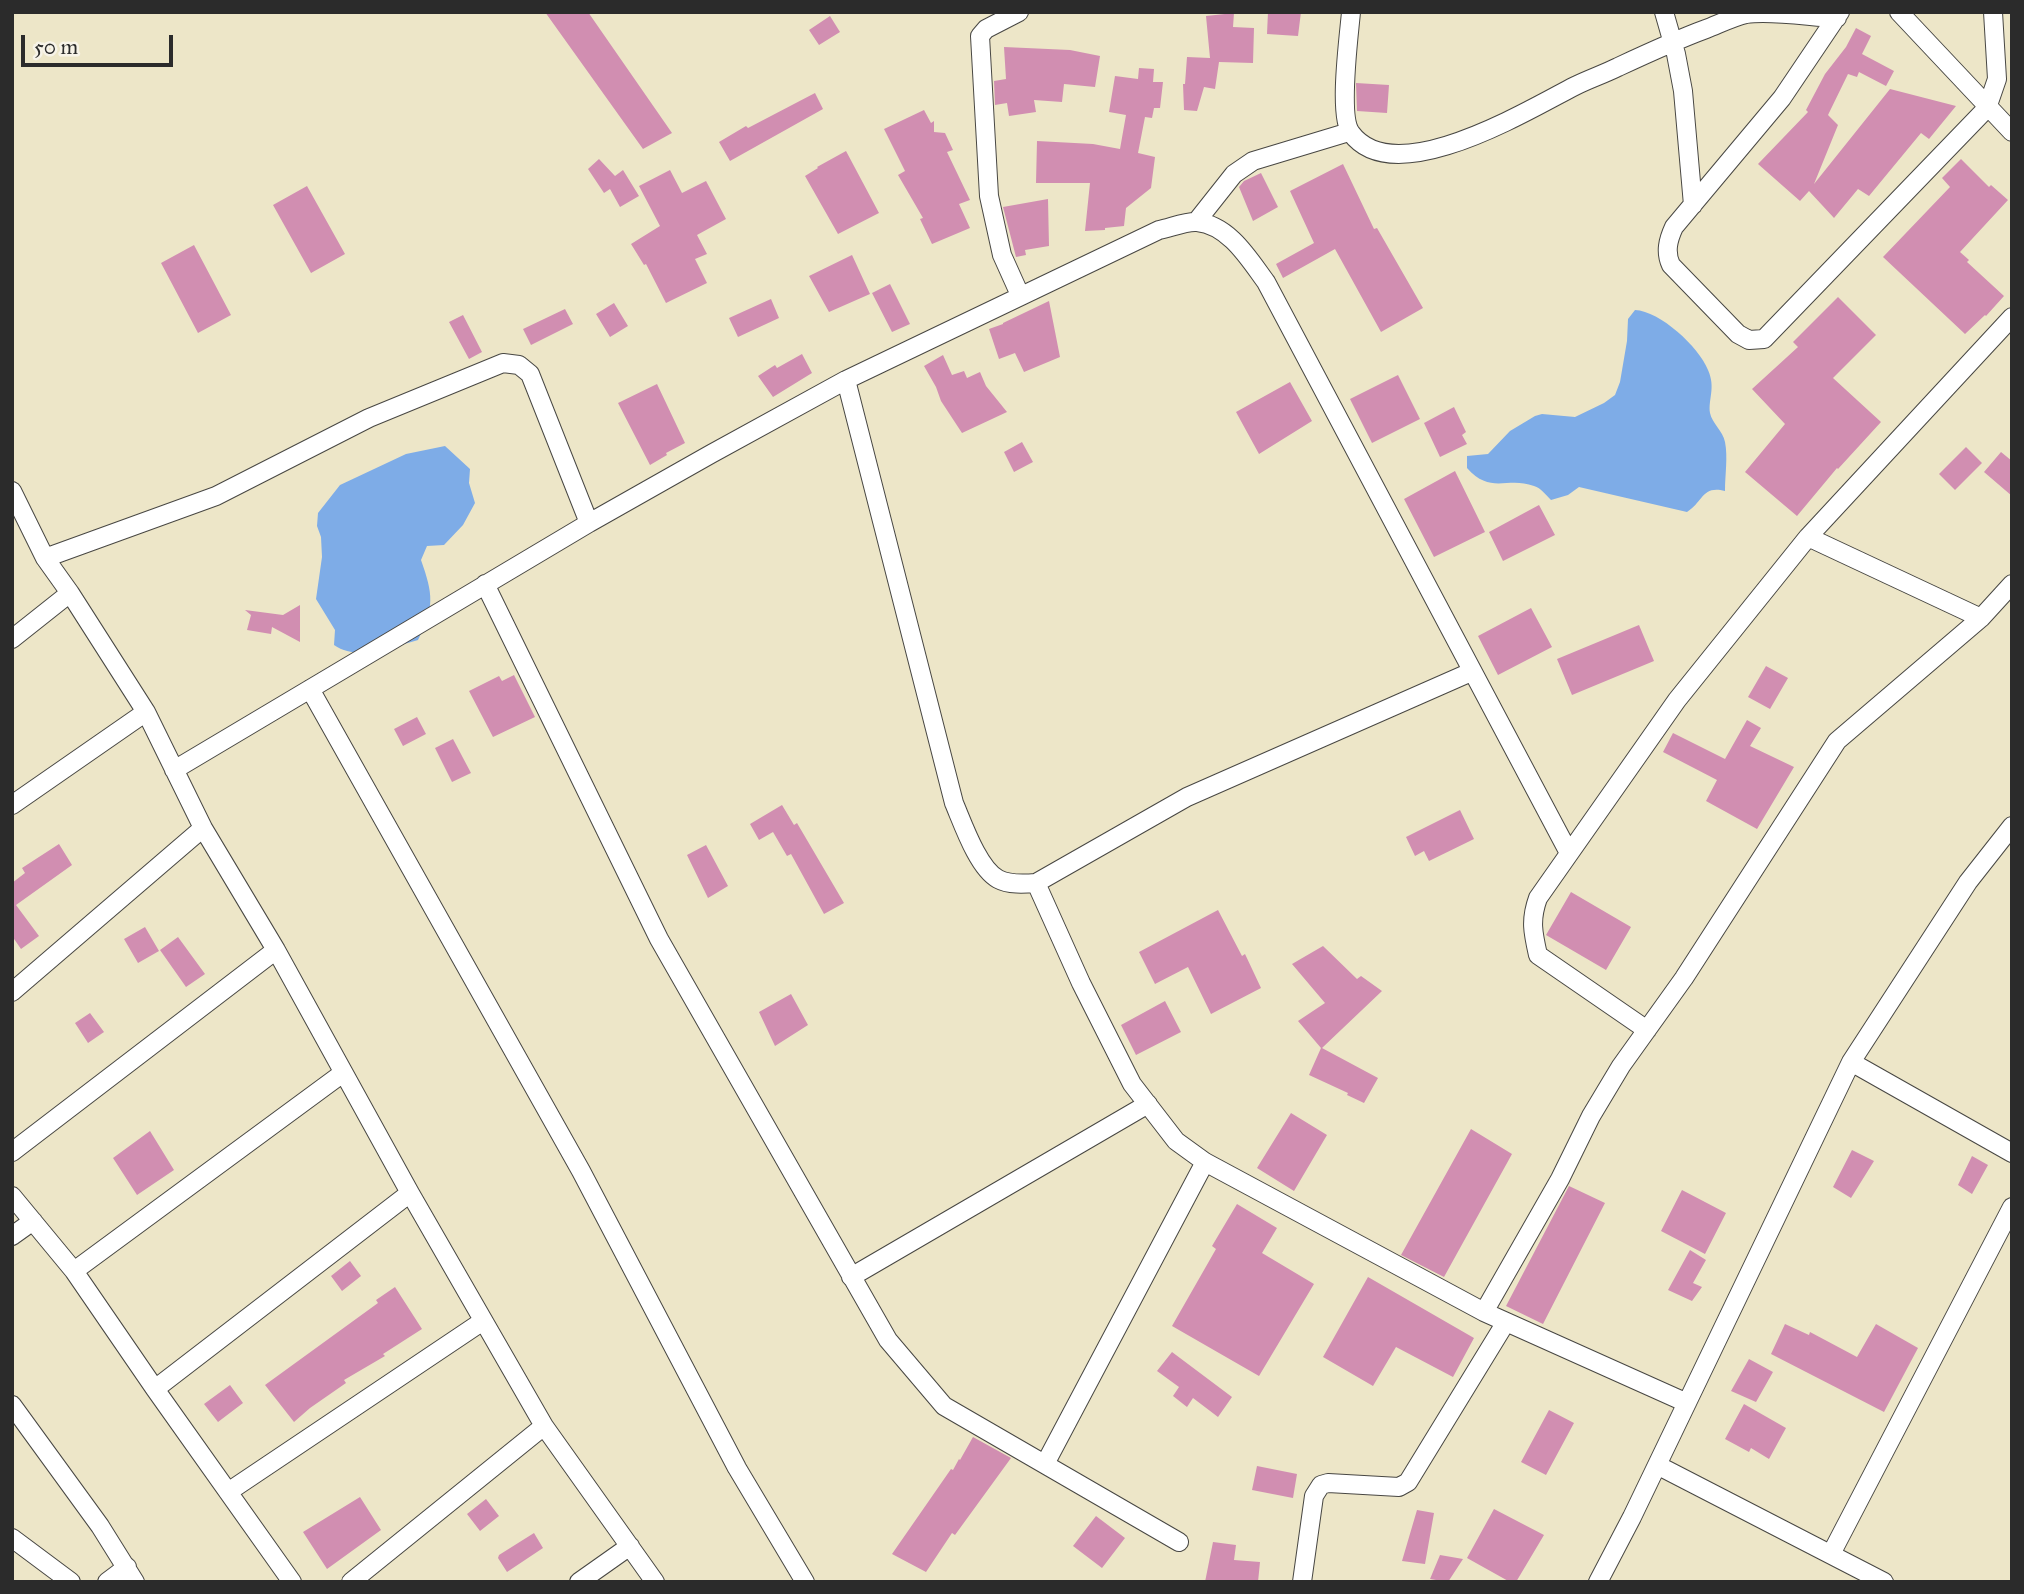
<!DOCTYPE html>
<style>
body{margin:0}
#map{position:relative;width:2024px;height:1594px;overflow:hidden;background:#ede6c8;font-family:"IM FELL Great Primer",serif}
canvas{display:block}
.frame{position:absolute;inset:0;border:14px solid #2b2b2b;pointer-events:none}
.scale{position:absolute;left:21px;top:35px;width:152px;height:32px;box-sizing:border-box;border:4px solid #2b2b2b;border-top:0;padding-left:9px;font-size:21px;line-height:24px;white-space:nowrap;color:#2b2b2b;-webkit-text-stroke:5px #f7f3e8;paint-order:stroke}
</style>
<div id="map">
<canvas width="2024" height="1594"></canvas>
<div class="frame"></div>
<div class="scale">50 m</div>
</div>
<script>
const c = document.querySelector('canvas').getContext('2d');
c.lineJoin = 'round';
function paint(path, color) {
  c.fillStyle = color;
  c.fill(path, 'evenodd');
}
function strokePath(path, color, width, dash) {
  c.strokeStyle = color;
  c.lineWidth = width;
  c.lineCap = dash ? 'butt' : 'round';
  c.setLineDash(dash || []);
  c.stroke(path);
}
paint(new Path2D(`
 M1635 310C1660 311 1699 347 1708 370 1716 388 1708 399 1710 413 1712 423 1723 431 1725 442 1728 457 1725 475 1725 491 1702 485 1703 502 1687 512L1579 487 1568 495 1551 500C1546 495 1541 488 1534 486 1507 476 1491 495 1467 468V456L1488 454 1510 431 1535 416 1542 414 1575 417 1604 403 1615 395 1620 382 1627 341 1628 319Z
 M445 446 470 469 469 483 475 503 463 525 444 545 427 546 421 560C433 594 435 607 418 640 391 647 359 662 334 645L335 630 316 599 322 557 321 537 317 526 318 513 340 485 406 454Z`), '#7eace7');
paint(new Path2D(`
 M545 12H588L672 133 643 149Z
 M1268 12H1301L1298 36 1267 34Z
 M1234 13 1233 27 1254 28 1253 63 1219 62 1215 89 1204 87 1197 111 1184 110 1183 84H1185L1187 57 1210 58 1206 16Z
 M830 16 840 32 819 45 809 30Z
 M1856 28 1871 36 1862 54 1894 71 1886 86 1859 72 1857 77 1848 74 1828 115 1838 125 1814 184 1890 89 1956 106 1929 139 1921 133 1869 196 1858 189 1834 218 1809 191 1800 201 1758 164 1808 112 1806 110 1825 74 1846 47Z
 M1004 47 1070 50 1100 56 1095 87 1064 84 1062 102 1034 100 1036 112 1009 116 1007 103 995 105 994 81 1006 79Z
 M1139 68 1154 69 1153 82H1163L1160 108H1154L1152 118 1145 117 1138 153 1155 157 1151 188 1126 208 1124 226 1105 228V230L1085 231 1090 183H1036L1037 141 1093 144 1120 149 1126 115 1109 112 1115 76 1138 79Z
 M1356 83 1389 85 1387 113 1357 111Z
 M815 93 823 109 730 161 719 142 746 126 748 128Z
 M924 110 931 123 934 121V132L945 133 953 150 947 152 970 200 959 204 970 228 932 244 920 219 923 218 898 175 905 171 884 129Z
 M846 151 879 213 838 234 805 176 818 168 817 167Z
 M599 159 615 176 623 170 639 196 620 207 610 189 604 193 588 169Z
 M1961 159 1989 187 1991 185 2008 200 1960 252 1969 260 1967 262 2004 296 1986 316 1985 315 1965 334 1883 257 1950 187 1942 178Z
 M1343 164 1374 229 1377 228 1423 308 1381 332 1335 249 1283 278 1276 264 1314 243 1290 191Z
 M670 170 682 193 706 181 726 219 697 235 707 254 695 259 707 283 666 303 646 264 644 265 631 244 660 226 639 186Z
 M1261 173 1278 207 1253 221 1239 187 1244 181Z
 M307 186 345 254 311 273 273 205Z
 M1048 199 1049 246 1025 250 1026 255 1016 257 1003 207Z
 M194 245 231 315 198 333 161 263Z
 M852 255 870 294 829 312 809 276Z
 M890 284 910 324 892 332 872 293Z
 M1838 297 1876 335 1833 378 1881 422 1838 469 1837 468 1797 516 1745 472 1785 424 1752 389 1798 347 1793 342Z
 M771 299 779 318 738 337 729 318Z
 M1049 301 1060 357 1024 372 1015 353 999 359 989 329 1003 324V323Z
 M614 303 628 326 610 337 596 314Z
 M565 309 573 324 531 345 523 329Z
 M463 315 482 352 469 359 449 322Z
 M802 354 812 373 773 397 758 376 775 365 777 368Z
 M943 355 952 375 964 371 967 378 980 372 986 386 1007 412 962 433 941 401 936 387 924 366Z
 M1398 375 1420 419 1372 443 1350 399Z
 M1290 382 1312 421 1259 454 1236 412Z
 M657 384 685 443 666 453 667 455 650 465 618 403Z
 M1454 407 1466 432 1462 435 1467 444 1440 457 1424 423Z
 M1022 442 1033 462 1014 472 1004 452Z
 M1966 447 1982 463 1955 490 1939 474Z
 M2001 452 2012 461V496L1984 472Z
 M1455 471 1485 532 1434 557 1404 499Z
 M1539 505 1555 535 1503 561 1489 532Z
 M300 605V642L272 627 271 634 247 630 251 615 245 610 283 615Z
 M1531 608 1552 647 1498 675 1478 636Z
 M1639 625 1654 661 1572 695 1557 659Z
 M1766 666 1788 678 1770 709 1748 697Z
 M514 675 535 717 493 737 469 691 499 676 502 681Z
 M417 717 426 734 403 746 394 729Z
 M1747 720 1761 728 1750 746 1794 767 1757 829 1706 801 1717 780 1663 752 1673 733 1725 759Z
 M453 739 471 773 452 782 435 748Z
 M782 805 794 825 797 823 844 903 824 914 791 854 787 856 773 832 759 840 750 824Z
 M1460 810 1474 839 1429 861 1424 851 1415 856 1406 837Z
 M59 844 72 865 16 905 39 936 21 949 12 936V883L25 873 22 868Z
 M706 845 728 886 708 898 687 855Z
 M1571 892 1631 927 1606 970 1546 935Z
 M1218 910 1242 956 1245 954 1261 988 1211 1014 1188 967 1155 984 1139 952Z
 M145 927 159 951 138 963 124 939Z
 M178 937 205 974 186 987 160 950Z
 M1323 946 1357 979 1361 976 1382 991 1322 1048 1378 1078 1364 1103 1347 1095 1348 1093 1309 1075 1321 1048 1298 1021 1325 1003 1292 964Z
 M791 994 808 1025 775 1046 759 1012Z
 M1165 1001 1181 1032 1136 1055 1121 1025Z
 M90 1013 104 1032 88 1043 75 1023Z
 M1291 1113 1327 1135 1294 1191 1257 1168Z
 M1471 1129 1512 1154 1444 1277 1401 1255Z
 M150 1131 174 1170 137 1195 113 1158Z
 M1852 1150 1874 1161 1851 1198 1833 1187Z
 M1972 1156 1988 1165 1972 1194 1958 1185Z
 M1569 1186 1605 1203 1543 1324 1506 1306Z
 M1682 1190 1726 1213 1705 1254 1661 1231Z
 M1237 1204 1277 1228 1262 1253 1314 1284 1259 1376 1172 1326 1216 1249 1212 1246Z
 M1690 1250 1706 1260 1693 1283 1702 1287 1692 1301 1668 1290Z
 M350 1261 361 1276 342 1291 331 1276Z
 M1368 1277 1474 1338 1453 1377 1396 1347 1373 1386 1323 1357Z
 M395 1287 422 1329 383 1354 385 1356 344 1380 346 1383 310 1408 294 1422 265 1385 378 1303 376 1300Z
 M1785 1324 1809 1335 1810 1332 1857 1357 1876 1324 1918 1348 1884 1412 1771 1354Z
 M1172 1352 1232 1397 1218 1417 1193 1398 1187 1407 1173 1396 1179 1387 1157 1371Z
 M1749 1359 1773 1372 1756 1402 1731 1391Z
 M230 1385 243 1403 218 1422 204 1404Z
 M1744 1404 1786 1428 1769 1459 1751 1448 1749 1452 1725 1439Z
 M1549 1410 1574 1423 1546 1475 1521 1462Z
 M973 1437 1011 1458 955 1535 952 1533 926 1572 892 1554 951 1469 953 1470 959 1459 960 1460Z
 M1257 1466 1297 1474 1293 1498 1252 1490Z
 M360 1497 381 1530 327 1569 303 1532Z
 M486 1499 499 1516 480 1531 467 1514Z
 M1494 1509 1544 1535 1516 1582H1510L1467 1558Z
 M1417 1510 1434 1513 1425 1564 1402 1561Z
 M1096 1516 1125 1538 1102 1568 1073 1546Z
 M534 1533 543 1548 507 1572 498 1558 499 1555Z
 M1213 1542 1236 1545 1234 1560 1260 1562 1258 1582H1205Z
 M1440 1555 1463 1559 1448 1582 1430 1579Z`), '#d18eb1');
const minor = new Path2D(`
 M1019 12 986 29 980 36 989 196 1002 255 1020 295
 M1351 12C1349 36 1338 116 1351 133 1394 192 1528 110 1575 86 1589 79 1604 74 1618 67 1648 53 1676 40 1706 29 1719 24 1733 17 1746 14 1771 10 1811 17 1837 18
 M1664 12 1676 54 1683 91 1693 205
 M1840 12 1782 98 1674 227C1668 240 1665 252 1671 265L1738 334 1749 340 1764 339 1987 108 1997 79 1993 12
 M1899 12 2012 132
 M1196 222 1234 174 1253 161 1349 132
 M846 380 954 803C963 824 978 868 998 879 1009 885 1024 884 1036 883L1187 797 1471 672
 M12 491 45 558 70 593 146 712 203 828 276 950 410 1193 544 1426 655 1582
 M1808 537 1981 618
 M45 558 216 496 369 418 503 363 519 365 530 374 589 523
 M485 584 659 939 888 1340 944 1406 1179 1542
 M12 639 70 593
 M310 689 581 1171 737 1468 805 1582
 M174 770 589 523 711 454 846 380 1159 230C1170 228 1186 221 1197 222 1229 225 1249 259 1266 282L1569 853
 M12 805 146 712
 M1036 883 1081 983 1132 1084 1176 1141 1205 1162 1484 1312 1687 1403
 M12 992 203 828
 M1647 1030 1538 955C1533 933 1530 920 1538 898L1677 700 1808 537 2012 317
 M1851 1062 2012 1153
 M12 1152 276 950
 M12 1196 74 1271 155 1389 292 1582
 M12 1236 33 1221
 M74 1271 343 1073
 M851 1277 1148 1104
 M1484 1312 1560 1179 1591 1116 1621 1066 1684 978 1837 741 1981 618 2012 584
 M155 1389 410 1193
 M12 1405 100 1526 135 1582
 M1045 1464 1205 1162
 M1657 1465 1884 1582
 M228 1492 483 1321
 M12 1538 71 1582
 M1831 1554 2012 1207
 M107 1582 127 1567
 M351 1582 544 1426
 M579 1582 630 1546
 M1302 1582 1314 1496 1321 1485 1328 1483 1399 1487 1408 1482 1506 1322
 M1598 1582 1632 1517 1851 1062 1968 882 2012 826`);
strokePath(minor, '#484743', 20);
strokePath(minor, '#fff', 18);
</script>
